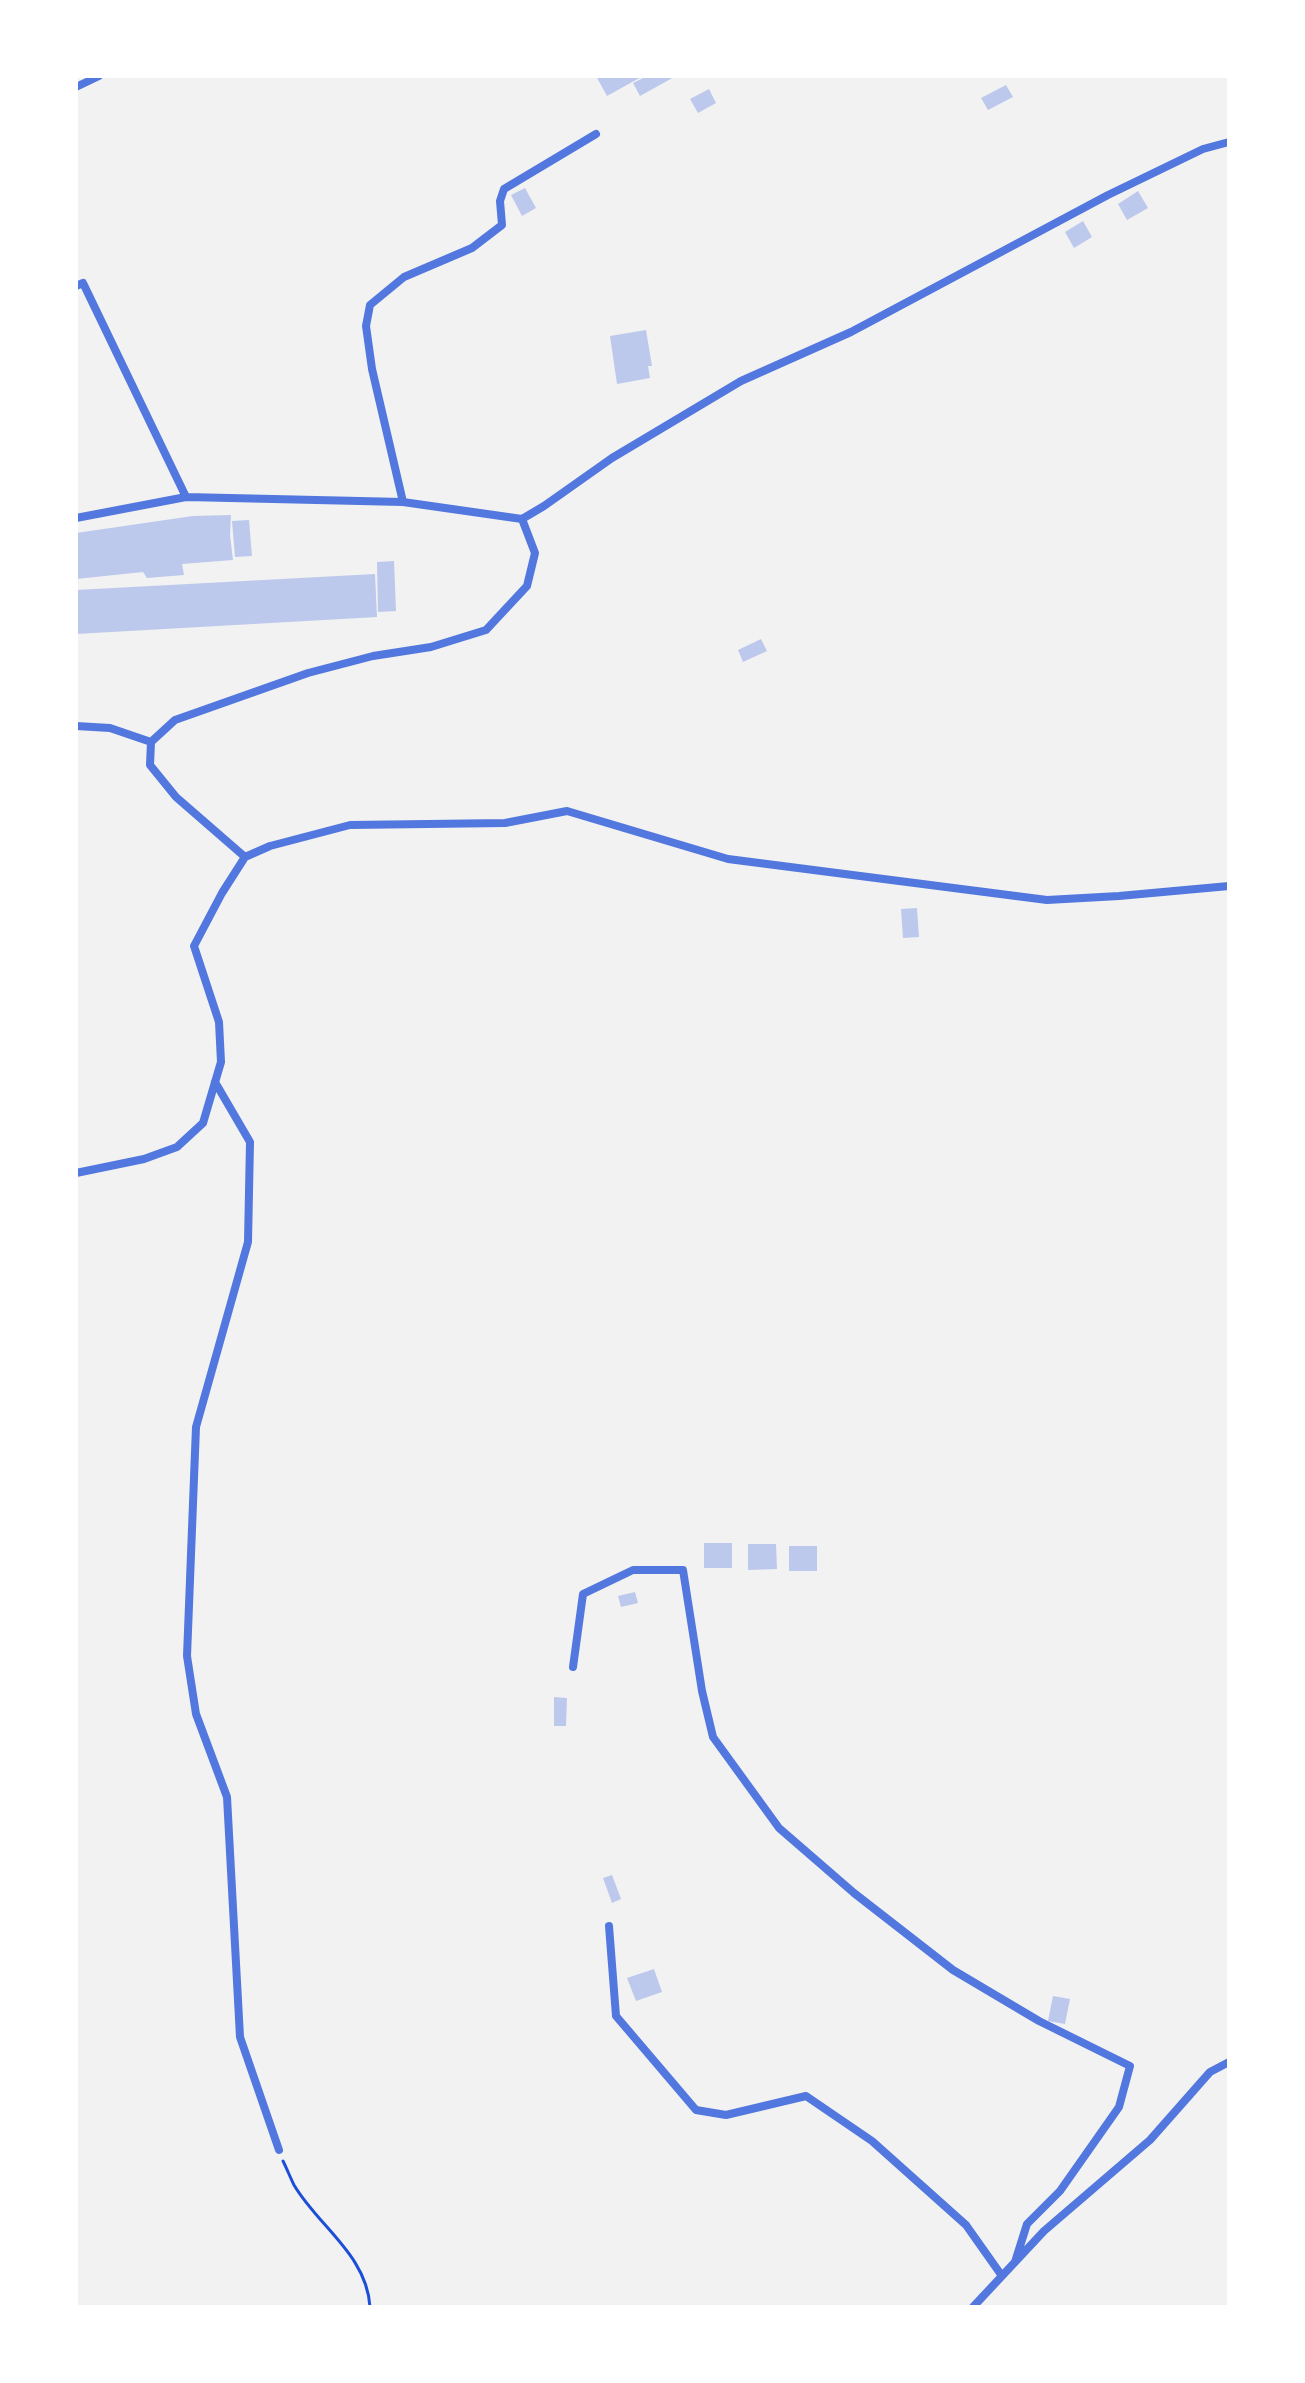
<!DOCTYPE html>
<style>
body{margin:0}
#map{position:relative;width:1305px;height:2383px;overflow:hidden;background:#f2f2f2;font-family:"Titillium Web",sans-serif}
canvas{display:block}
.frame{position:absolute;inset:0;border:78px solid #fff;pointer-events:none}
</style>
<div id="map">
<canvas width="1305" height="2383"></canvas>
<div class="frame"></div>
</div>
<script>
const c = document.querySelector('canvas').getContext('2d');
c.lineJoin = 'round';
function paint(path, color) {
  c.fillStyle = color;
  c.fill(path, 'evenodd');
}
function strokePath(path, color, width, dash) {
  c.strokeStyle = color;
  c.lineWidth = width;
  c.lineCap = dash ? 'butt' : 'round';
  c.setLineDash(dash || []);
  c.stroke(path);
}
paint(new Path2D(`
 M596 76H643L607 96Z
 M647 76H676L640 96 633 83Z
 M1006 85 1013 97 988 110 981 98Z
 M709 89 716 103 698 113 690 99Z
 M525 188 536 208 522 216 511 195Z
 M1138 191 1148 208 1127 220 1118 204Z
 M1083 221 1092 237 1074 248 1065 232Z
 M646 330 652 366H648L650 378 617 384 610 336Z
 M231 515 230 535 233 560 182 564 184 575 147 578 143 572 76 579V533L193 516Z
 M249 520 252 556 235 557 232 521Z
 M394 561 396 611 378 612 377 562Z
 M375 574 377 617 76 634V590Z
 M761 639 767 651 743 662 738 650Z
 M917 908 919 937 903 938 901 909Z
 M704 1543H732V1568H704Z
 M748 1544H776L777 1569 748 1570Z
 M789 1546H817V1571H789Z
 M635 1592 638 1603 621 1607 618 1596Z
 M554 1697 567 1698 566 1726H554Z
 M612 1875 621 1899 612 1903 603 1878Z
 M654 1969 662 1992 636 2001 627 1978Z
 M1053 1996 1070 1999 1065 2024 1048 2021Z`), '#bdc9ec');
strokePath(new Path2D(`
 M283 2161C287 2169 290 2177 294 2185 318 2226 367 2255 370 2307`), '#1d4ed8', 3);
strokePath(new Path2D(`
 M76 87 99 76
 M596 134 504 189 500 201 502 225 472 248 404 277 370 305 366 326 372 369 403 502 522 519 544 506 612 458 741 381 851 332 1108 195 1203 149 1229 142
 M76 286 83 283 186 497 403 502
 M76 518 186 497
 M76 726 110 728 151 742
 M245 857 176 797 150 765 151 742 175 720 308 673 373 656 431 647 486 630 527 586 535 553 522 519
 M215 1082 250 1142 248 1242 196 1427 187 1656 196 1714 227 1797 240 2037 279 2150
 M76 1173 144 1159 177 1147 203 1123 221 1062 219 1022 194 946 222 893 245 857 270 846 350 825 505 823 567 811 728 859 1047 900 1119 896 1229 886
 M573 1667 583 1594 633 1570H683L702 1691 713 1737 779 1828 854 1893 953 1970 1039 2021 1130 2066 1119 2107 1060 2191 1027 2224 1015 2262
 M609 1926 616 2016 696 2110 726 2115 806 2096 872 2141 966 2225 1002 2276
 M973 2307 1044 2231 1150 2140 1210 2072 1229 2062`), '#5277de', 8);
</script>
